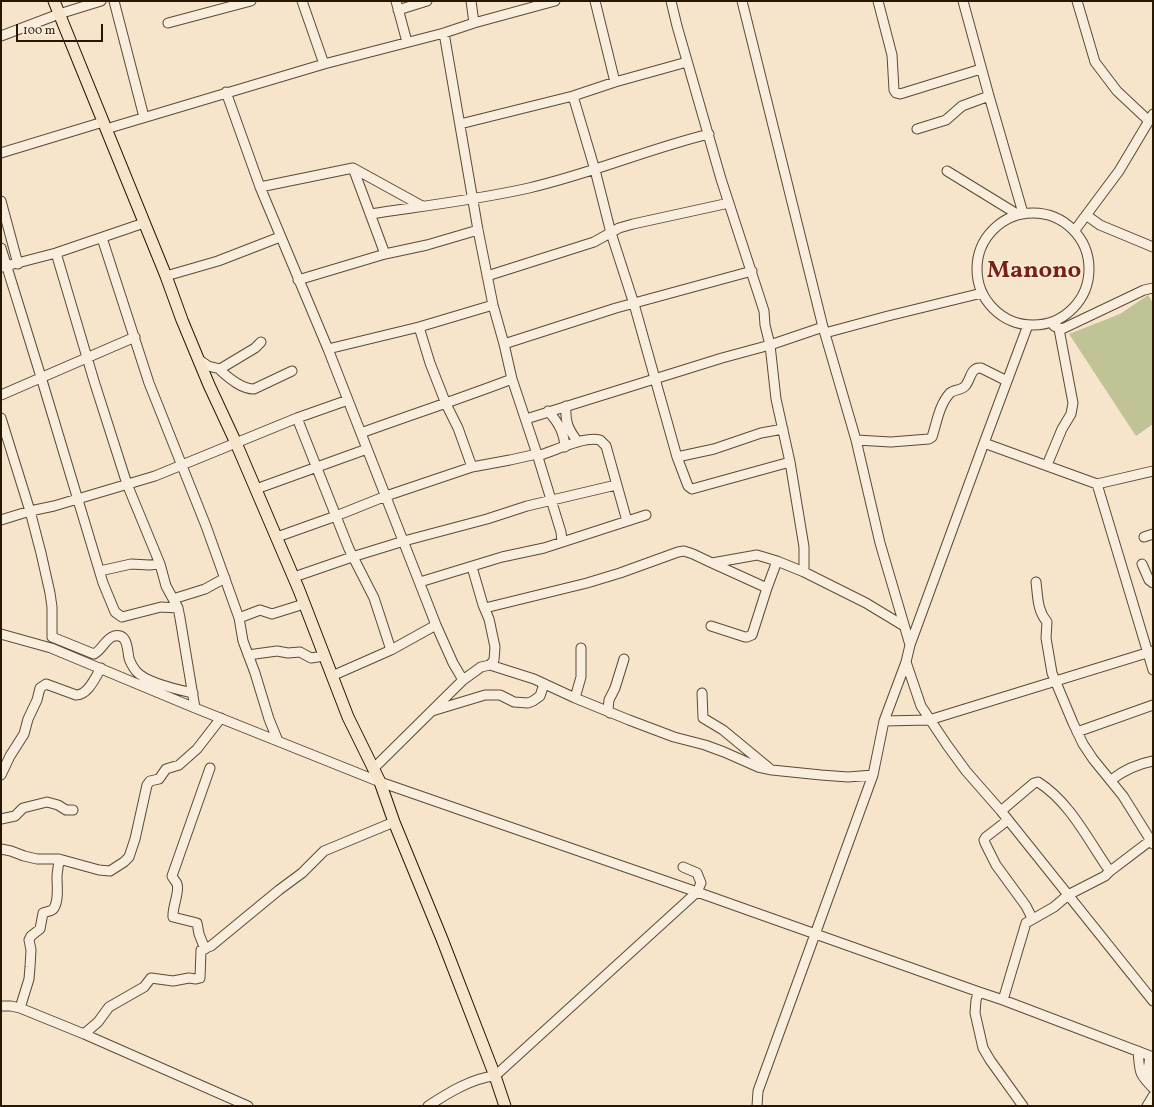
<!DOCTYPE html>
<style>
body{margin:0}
#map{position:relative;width:1154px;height:1107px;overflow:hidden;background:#f6e4cb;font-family:Vollkorn,serif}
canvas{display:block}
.frame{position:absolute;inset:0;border:2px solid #281700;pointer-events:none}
.scale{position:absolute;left:16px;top:24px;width:87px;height:18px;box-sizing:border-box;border:2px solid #281700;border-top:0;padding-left:5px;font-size:12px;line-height:14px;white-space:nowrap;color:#281700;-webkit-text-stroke:3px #f9eddd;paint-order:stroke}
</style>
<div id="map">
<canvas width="1154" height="1107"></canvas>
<div class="frame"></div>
<div class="scale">100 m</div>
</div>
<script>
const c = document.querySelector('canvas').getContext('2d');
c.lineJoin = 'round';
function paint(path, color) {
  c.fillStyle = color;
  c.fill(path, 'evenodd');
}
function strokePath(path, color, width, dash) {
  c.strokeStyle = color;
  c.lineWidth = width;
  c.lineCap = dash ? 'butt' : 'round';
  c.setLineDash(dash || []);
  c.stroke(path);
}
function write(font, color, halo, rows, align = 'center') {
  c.font = font + ' Vollkorn,serif';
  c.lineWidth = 3;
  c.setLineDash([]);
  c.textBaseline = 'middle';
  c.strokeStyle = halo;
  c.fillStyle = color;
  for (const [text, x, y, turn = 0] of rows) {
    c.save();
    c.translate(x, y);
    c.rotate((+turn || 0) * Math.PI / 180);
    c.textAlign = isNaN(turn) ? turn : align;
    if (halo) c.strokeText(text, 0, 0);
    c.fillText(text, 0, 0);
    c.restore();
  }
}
paint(new Path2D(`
 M1148 295 1153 303V424L1136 436 1069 334 1120 314Z`), '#bfc396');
const minor = new Path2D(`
 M114 1 144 117
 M302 1 324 64
 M396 1 407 42
 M471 1 474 23
 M595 1 615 82
 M671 1 677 26 721 179 764 311 765 325 770 345 776 399 790 462 804 547V572
 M742 1 823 327 856 440 880 543 910 645
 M878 1 892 55 894 90 896 93 900 94 981 69
 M963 1 989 96 1023 213
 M1077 1 1095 62 1117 91 1149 121
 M398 10 427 1
 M168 23 251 1
 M444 33 478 230 493 305 504 344 512 379 537 454 561 532 562 542
 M1 36 59 14 101 1
 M226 92 260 187 328 349 436 625 453 663 463 680
 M573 96 595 170 611 233 634 304 677 457 688 486 692 489 790 462
 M460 124 573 96 615 82 687 62
 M106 129 324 64 444 33 474 23 555 1
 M917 129 946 120 962 106 989 96
 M1 153 103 122
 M353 168 385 254
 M947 171 1017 214
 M260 187 353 168 422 206
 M1 201 18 264
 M977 269a56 56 0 1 1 112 0a56 56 0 1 1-112 0Z
 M370 214C423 206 476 200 529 188 590 174 648 149 709 134
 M1086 215 1100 225 1153 247
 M1075 230 1119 171 1153 114
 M102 238 149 383 206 526 239 618 243 641 255 673 269 719 278 741
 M1 248 41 377 103 583 115 612 122 617 161 607 178 608
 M56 253 94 381 127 484 160 564 166 586 178 608 180 618 195 708
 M2 267 56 253 144 223
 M166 276 218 261 280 237
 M487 276 594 242 619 228 633 224 729 203
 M298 280 385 254 427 245 478 230
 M1054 326 1062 329 1144 290 1153 288
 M419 327 430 363 446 404 458 428 472 467
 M825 333 888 316 982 293
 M504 344 616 308 752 271
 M328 349 419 327 493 305
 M198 359 208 366 220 369 255 348 261 342
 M221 371C230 379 242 389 254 389L292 371
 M1 395 135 337
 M566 406C565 422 568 429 578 442
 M548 411C558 422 564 432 565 447
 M1 418 30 511 41 553 50 593 52 607V637L94 654C102 650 106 638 114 636 128 633 127 649 129 658 130 662 133 667 136 671 145 682 179 690 193 693
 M297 418 349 549 374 598 391 650
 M526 419 722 358 770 345 823 327
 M361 433C411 415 462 398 512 379
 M856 440 891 442 929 439 932 437C937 422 939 405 950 393 954 389 962 391 966 385 971 378 971 367 981 368L1007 381
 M984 443 1097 484 1153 471
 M538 456C554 451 584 436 600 440L606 446 627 521
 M677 457 714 449 761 433 783 429
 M1047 465 1062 429 1071 414 1073 403 1059 329
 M1097 484 1153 670
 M256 489 367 449
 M1 520 30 511 54 506 155 476 297 418 348 400
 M277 537 336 516 386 496 472 467 510 460 537 454
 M1144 537 1153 534
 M712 563 767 588 777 561
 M1142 564 1149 580 1153 583
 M472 567 483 605 489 619 495 647 494 660 490 665
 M100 571 131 564 149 565 160 564
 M294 577 352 557 404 541 487 519 527 506 616 485
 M420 582 502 557 544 548 646 515
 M1036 582C1038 597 1037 610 1047 622L1046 638 1052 673 1073 723 1083 744 1093 759 1123 796 1153 844
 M173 599 205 589 225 578
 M485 608 587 583 620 573 678 552 684 551 693 554 712 563 757 555 777 561 804 572 866 603 904 626
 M239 618 260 610 272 614 304 604
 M711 626 745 637H747L752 635 767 588
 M1 634 51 648 195 708 380 782 697 892 979 992 1003 1000 1153 1057
 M248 655 277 651 288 653 300 652 311 658 324 656
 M906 662 921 706 947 745 966 771 1001 811 1153 1001
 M332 676 391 650 436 625
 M702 693 703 718 723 730 769 768
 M575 698 581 677V648
 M432 711 485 695H500L514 702 528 703 533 701 540 696 544 684
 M610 713 608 709 609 700 615 688 624 659
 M884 721 929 720 1153 651
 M1077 732 1153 705
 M373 769 463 680 481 667 490 665 534 679 575 698 629 720 674 737 705 745 724 752 758 767 772 770 821 775 848 777 873 775
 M1 775 10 756 24 734 28 719 37 700 40 688 46 684 76 695C88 695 95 678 101 668
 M1111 780C1124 770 1137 764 1153 761
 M1001 811 1034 783 1038 782C1070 802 1088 840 1109 870V872L1105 876 1068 895 1054 907 1026 923 1003 1000
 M1 819 15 816 23 808 47 802 58 805 66 810H73
 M1008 820 986 837 984 840 985 843 996 865 1026 906 1032 918
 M1 849 11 851 24 856 37 859H59L99 870 110 871 124 862 129 857 135 839 147 785 150 781 159 779 166 769 179 765 197 749 221 718
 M1109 872 1151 840
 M205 949 199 934 197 923 173 917C172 907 180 892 177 884 176 881 173 879 172 876L210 768
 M979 992 976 1000 975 1013 983 1048 990 1060 1023 1106
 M1 1006H11L20 1008 84 1034 248 1106
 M20 1008 29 979 30 967 31 950 29 940 31 936 40 929 43 913C46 911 52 912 54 908 59 900 57 886 57 877 57 871 59 865 59 859
 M84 1034 98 1022 109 1007 144 987 151 978 173 981 189 978 196 979 200 978 201 950 211 946 279 890 302 873 324 851 394 822
 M1138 1051C1140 1072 1138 1073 1153 1088
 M1150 1056 1148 1070 1153 1078
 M428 1106C448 1093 472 1078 495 1076L697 892 701 883 697 873 683 867
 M757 1106 758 1091 873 775 884 721 906 662 910 645 984 443 1028 325
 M1147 1106 1153 1096`);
const major = new Path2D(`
 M54 1 166 276 182 320 209 385 236 443 299 590 348 717 380 782 394 822 442 939 495 1076 505 1106`);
strokePath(minor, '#5c4a33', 11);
strokePath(major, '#281700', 13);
strokePath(minor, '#f9eddd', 9);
strokePath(major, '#f6e4cb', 11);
write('bold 24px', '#7a1f14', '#f9eddd', [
 ["Manono",1034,273]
]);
</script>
